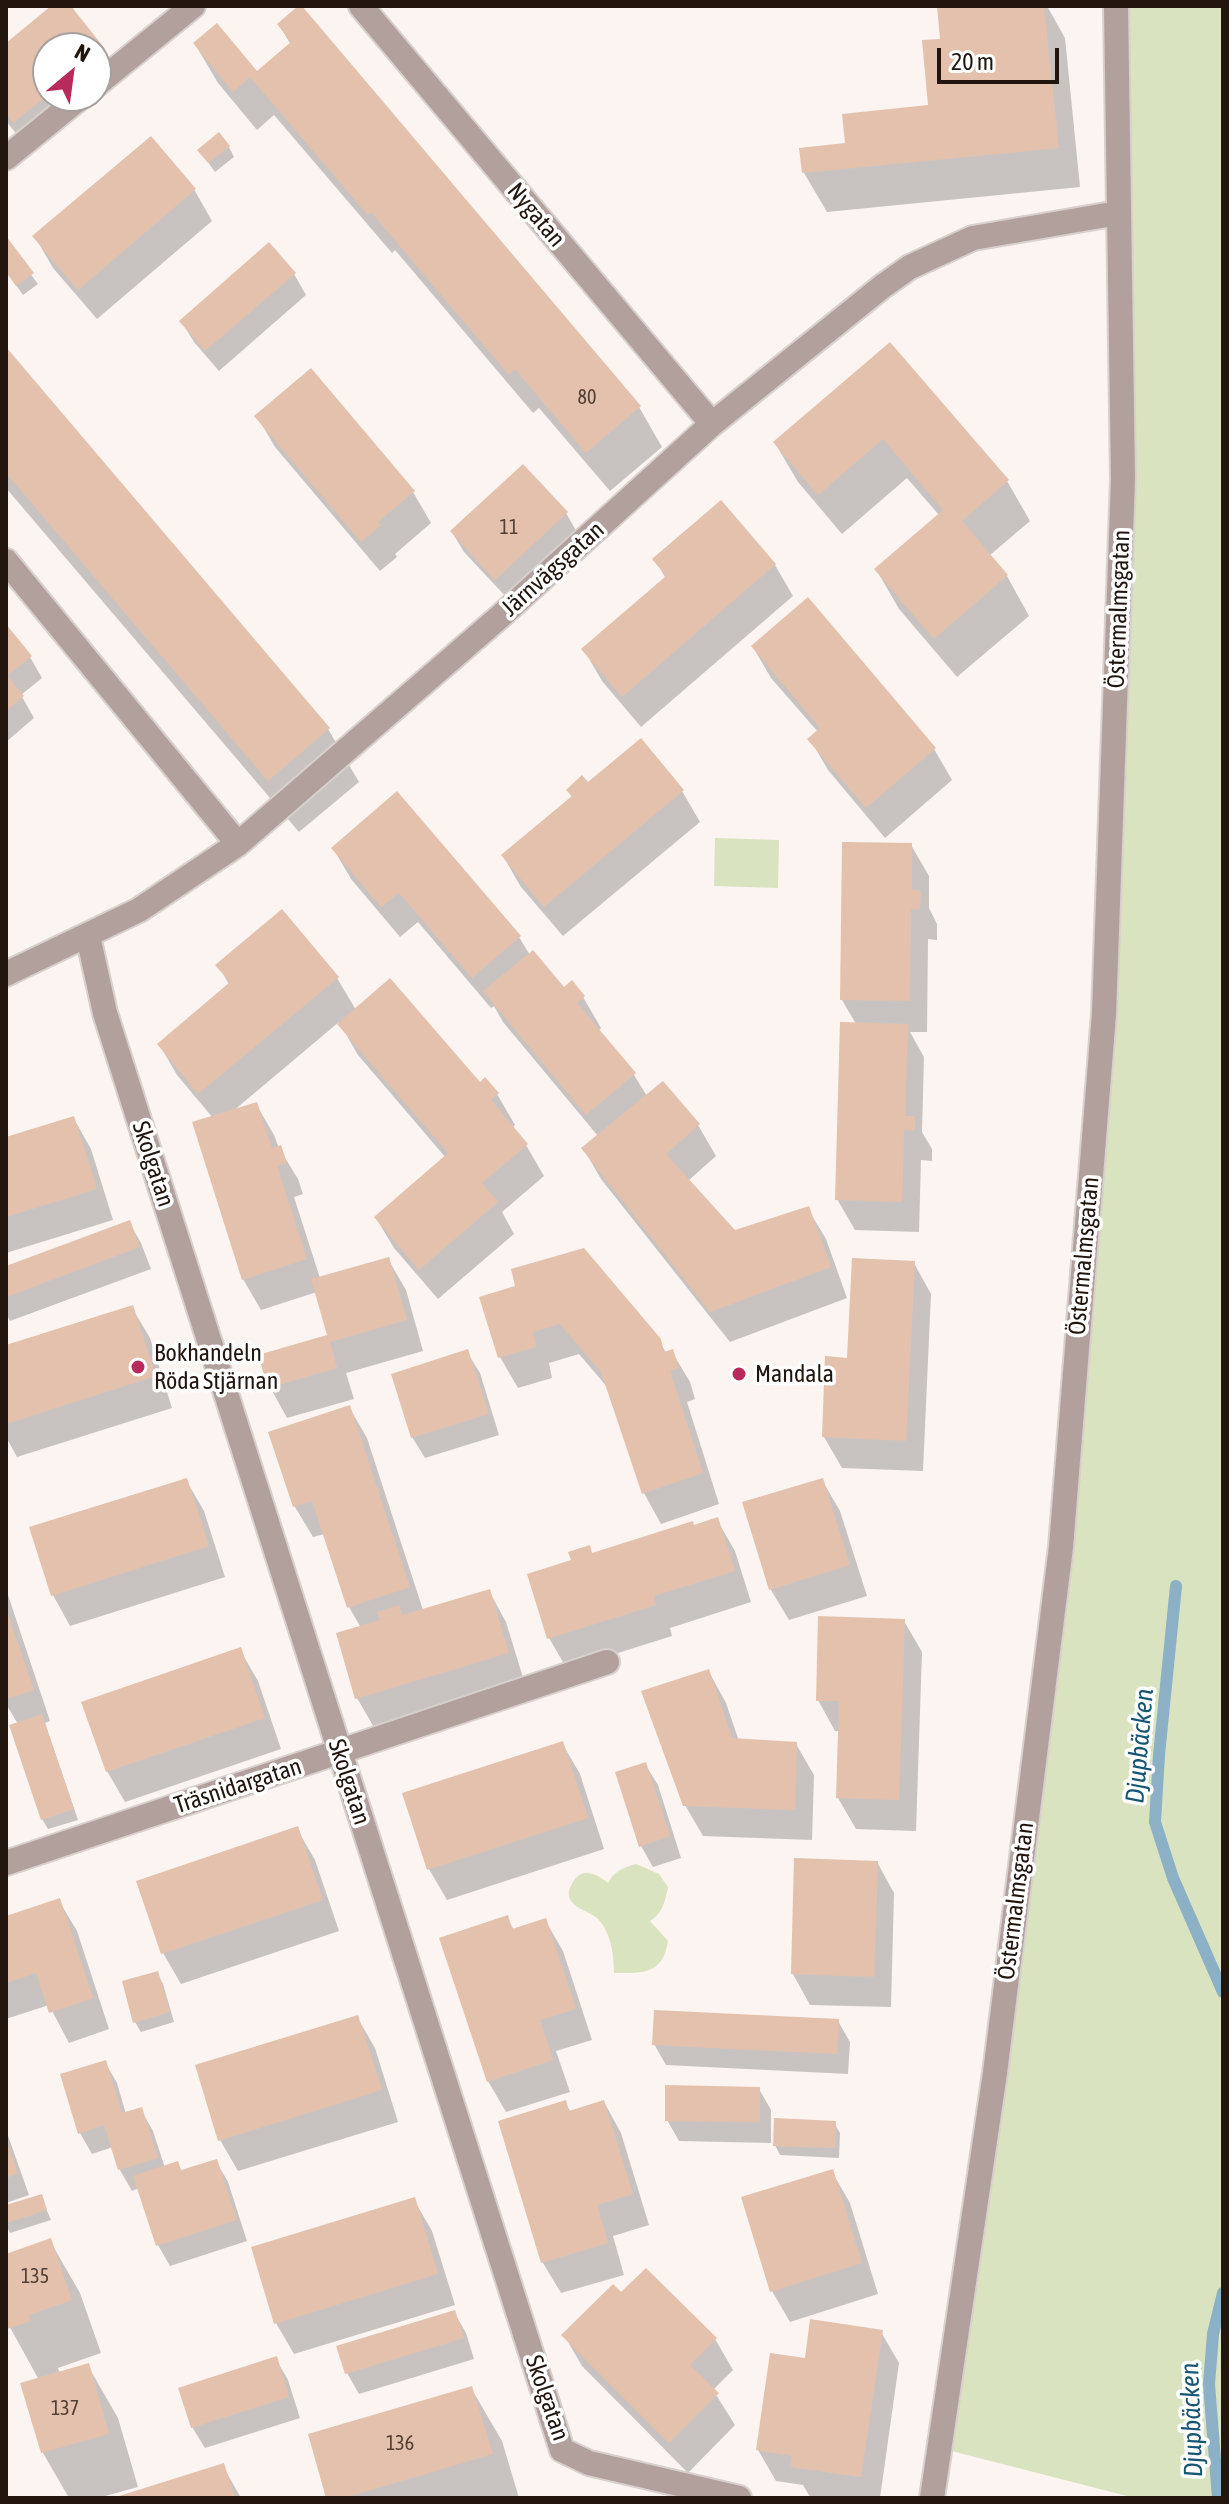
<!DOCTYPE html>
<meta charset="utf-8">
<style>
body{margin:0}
#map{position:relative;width:1229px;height:2504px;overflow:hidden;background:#fbf4f0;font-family:"Asap Condensed",sans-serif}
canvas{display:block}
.frame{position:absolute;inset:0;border:8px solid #21150e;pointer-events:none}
.north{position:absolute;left:32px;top:32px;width:80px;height:80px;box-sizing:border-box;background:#fff;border:2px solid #a6a19f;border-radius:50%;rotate:29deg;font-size:22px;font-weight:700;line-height:32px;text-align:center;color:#21150e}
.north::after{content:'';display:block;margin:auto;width:28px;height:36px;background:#b82a5c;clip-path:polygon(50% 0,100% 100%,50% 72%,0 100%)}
.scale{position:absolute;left:937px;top:48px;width:122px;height:36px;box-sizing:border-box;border:4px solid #21150e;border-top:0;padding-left:10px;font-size:24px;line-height:28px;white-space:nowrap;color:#21150e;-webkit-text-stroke:6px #fff;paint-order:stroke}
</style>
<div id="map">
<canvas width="1229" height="2504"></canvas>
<div class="frame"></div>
<div class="north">N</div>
<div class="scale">20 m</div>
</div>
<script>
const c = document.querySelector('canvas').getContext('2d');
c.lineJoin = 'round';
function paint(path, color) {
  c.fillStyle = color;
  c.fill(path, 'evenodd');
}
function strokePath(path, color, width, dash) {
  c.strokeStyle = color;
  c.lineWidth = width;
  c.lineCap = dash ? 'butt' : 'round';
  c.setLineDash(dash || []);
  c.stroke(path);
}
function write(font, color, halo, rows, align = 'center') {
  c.font = font + ' "Asap Condensed",sans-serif';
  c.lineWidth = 7;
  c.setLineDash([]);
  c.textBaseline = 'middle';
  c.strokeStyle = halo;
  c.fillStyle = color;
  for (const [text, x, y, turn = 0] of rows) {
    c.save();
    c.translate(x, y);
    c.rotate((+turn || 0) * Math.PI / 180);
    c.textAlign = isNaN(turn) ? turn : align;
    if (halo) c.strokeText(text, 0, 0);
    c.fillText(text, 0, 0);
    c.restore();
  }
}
paint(new Path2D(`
 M1116 6H1223V2498H1135L940 2448 1061 1547 1118 643Z
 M715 838 779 840 778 888 714 886Z
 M636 1864 659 1874 668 1887C665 1901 663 1913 650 1921L668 1941C663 1975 642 1973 614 1973 614 1954 611 1933 598 1919 590 1911 571 1908 569 1896 568 1892 570 1887 572 1884 580 1866 596 1873 608 1883 613 1872 624 1867 636 1864Z`), '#d9e3bf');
paint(new Path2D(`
 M54 6H68L103 50 121 81 32 153 6 121V45ZM48 48H96V96H48Z
 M939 6H1047L1065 38 1080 187 827 212 804 173 801 150 847 145 931 107 942 40Z
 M279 25 639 407 662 447 610 491 539 408 533 413 395 250 392 253 274 115 257 130 218 83 195 44 257 73 291 45Z
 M151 138 195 191 212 221 97 319 53 268 35 237Z
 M229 147 234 157 215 172 200 151Z
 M6 241 38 284 23 295 6 271Z
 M294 274 306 295 219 371 194 342 181 321Z
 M890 344 1007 481 1030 521 989 556 1007 576 1029 616 957 677 899 609 876 569 939 515 907 478 842 534 798 482 775 443Z
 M6 350 328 729 359 782 299 832 6 488Z
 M257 416 413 492 431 523 395 554 397 557 380 571 275 447Z
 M721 503 775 565 793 596 641 727 602 681 584 650 666 579 655 559Z
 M566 513 578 534 508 599 464 552 452 532Z
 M808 600 934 749 952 780 885 838 828 770 810 739 818 732 771 678 753 647Z
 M6 627 30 657 42 678 21 695 34 718 6 742Z
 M587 785 682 791 700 822 563 936 521 887 503 856 572 797 568 790Z
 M397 794 519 937 530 955 563 990 583 997 601 1028 598 1031 634 1075 647 1096 698 1125 716 1156 688 1181 734 1233 808 1209 826 1239 847 1298 730 1342 601 1179 583 1148 598 1136 503 1022 494 1006 491 1008 418 922 400 937 351 879 333 848Z
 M911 845 929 876V908L937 924V940L928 939 927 1032H910L924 1057 922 1132 932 1149V1161L921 1160 919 1232 855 1230 837 1199 856 1024 842 1000Z
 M218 965 337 978 356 1010 497 1094 515 1125 512 1128 526 1145 544 1176 502 1212 514 1234 438 1299 394 1248 376 1218 446 1158 358 1055 339 1022 232 1112 256 1104 274 1135 279 1148 298 1179 303 1194 294 1197 320 1278 388 1259 406 1290 423 1351 346 1373 354 1399 287 1418 270 1387 330 1336 317 1292 261 1310 243 1279 213 1118 177 1075 159 1044 230 986Z
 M74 1119 91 1149 113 1220 6 1253V1139Z
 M129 1222 141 1243 151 1269 10 1321 6 1313V1268Z
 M914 1263 931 1294 923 1471 842 1468 824 1437 849 1360Z
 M517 1287 659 1340 666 1353 672 1352 690 1382 695 1399 687 1402 719 1504 661 1524 644 1493 608 1388 579 1354 549 1363 552 1378 518 1388 500 1357Z
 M132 1308 150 1338 172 1408 17 1457 6 1437V1347Z
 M467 1352 480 1373 499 1435 425 1458 412 1437Z
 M349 1407 367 1438 423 1610 489 1591 506 1622 525 1684 375 1729 357 1698 361 1628 349 1607 325 1534 313 1537 295 1507 270 1433Z
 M186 1480 204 1511 225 1577 70 1626 53 1595Z
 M822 1480 840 1511 867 1596 789 1620 771 1590 744 1504Z
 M717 1520 735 1551 751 1602 670 1628 672 1636 567 1669 549 1638 593 1555Z
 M6 1589 50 1721 45 1723 78 1820 48 1829 42 1819 18 1724 6 1704Z
 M904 1621 922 1652 916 1831 856 1829 838 1798 840 1731H835L818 1700Z
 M240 1650 258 1681 281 1749 125 1802 107 1771Z
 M709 1672 726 1703 739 1741 796 1744 814 1775 812 1840 703 1836 685 1805Z
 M562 1743 580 1774 604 1849 447 1900 429 1869Z
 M645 1764 658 1785 681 1858 653 1867 641 1846Z
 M297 1829 315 1860 339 1931 181 1984 163 1953Z
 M877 1862 894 1893 891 2007 810 2005 793 1974Z
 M59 1901 77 1931 109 2029 69 2043 49 2005 6 2019V1918Z
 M507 1918 514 1930 545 1920 563 1951 592 2040 556 2051 570 2092 506 2112 488 2081Z
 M158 1974 163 1984 174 2022 141 2032 135 2022Z
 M357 2017 375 2048 398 2122 238 2171 220 2140Z
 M838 2021 850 2042 848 2074 666 2065 654 2044Z
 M105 2062 117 2083 126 2114 141 2110 153 2131 165 2168 177 2163 182 2172 216 2161 228 2182 247 2241 170 2266 158 2245 139 2188 132 2191 120 2170 113 2147 92 2154 80 2133Z
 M759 2089 771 2110V2143L679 2141 667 2120Z
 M604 2102 621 2133 649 2225 613 2236 624 2275 561 2293 543 2263 500 2123 565 2103 571 2112Z
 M834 2123 840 2133 839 2158 780 2155 775 2145Z
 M6 2130 29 2195 6 2203Z
 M832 2172 850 2203 878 2294 790 2322 772 2291Z
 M41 2197 51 2220 10 2233 6 2225V2207Z
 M414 2200 432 2231 455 2305 294 2354 276 2323Z
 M50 2241 80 2293 101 2353 58 2368 60 2374 88 2366 118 2418 138 2487 98 2498H69L43 2453 23 2385 39 2380 6 2320V2256Z
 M621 2295 715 2339 733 2370 713 2390 735 2425 688 2473 582 2366 564 2335Z
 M454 2312 466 2333 474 2359 359 2394 347 2373Z
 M881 2332 899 2363 880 2498 810 2497 803 2485 776 2481 758 2450Z
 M276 2359 288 2380 300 2418 205 2448 192 2427Z
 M471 2388 502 2441 519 2498H328Z
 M223 2466 241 2498H121Z`), '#0003');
strokePath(new Path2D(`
 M1176 1586 1159 1755 1155 1822 1173 1878 1223 1992
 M1218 2498 1209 2384 1213 2334 1223 2293`), '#8cb0c6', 12);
paint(new Path2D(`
 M51 6H71L105 49 96 56V48H48V95L13 123 6 114V43Z
 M298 6H302L641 406 586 453 515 369 509 375 371 212 368 215 250 77 233 92 193 43 217 23 257 71 291 42 277 24Z
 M937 6H1044L1059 148 802 173 799 148 845 143 842 114 928 105 922 40 940 39Z
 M219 132 230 146 208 163 197 150Z
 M151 136 196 189 78 290 32 236Z
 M6 236 34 273 16 286 6 272Z
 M269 242 296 273 205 351 179 321Z
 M890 342 1009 480 962 521 1008 575 934 639 874 569 943 510 883 439 818 495 773 442Z
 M6 347 330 728 268 781 6 473Z
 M311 368 415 491 378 522 381 525 361 542 254 416Z
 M523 464 568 512 495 580 450 531Z
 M721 500 776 564 622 697 581 649 666 576 652 559Z
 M808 597 936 748 866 808 807 739 820 728 751 646Z
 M6 624 32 656 7 676 24 696 6 711Z
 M641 738 684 790 544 907 501 855 572 796 566 790 582 775 588 782Z
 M397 791 521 936 472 978 399 893 381 907 331 848Z
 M842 842 912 843V890L921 891 920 909H911L910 1001 840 1000Z
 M282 909 339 977 198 1094 157 1044 230 982 215 965Z
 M533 950 564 987 572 980 585 996 577 1003 636 1073 586 1115 483 991Z
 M390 978 480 1082 485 1077 499 1093 491 1100 528 1144 482 1183 498 1202 419 1270 374 1217 448 1153 337 1024Z
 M840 1022 908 1024 905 1116H915V1130H904L902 1202 835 1200Z
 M663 1081 700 1124 666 1154 735 1230 809 1206 831 1267 710 1312 581 1148Z
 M257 1102 272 1148 281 1145 287 1163 277 1166 307 1259 242 1280 192 1122Z
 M74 1116 97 1189 6 1217V1137Z
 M130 1220 140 1247 6 1297V1266Z
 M584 1248 661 1339 664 1352 673 1349 679 1368 670 1371 703 1473 642 1494 601 1372 560 1324 533 1332 536 1347 498 1358 479 1297 515 1286 511 1269Z
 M389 1257 407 1320 330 1342 337 1368 268 1388 258 1355 327 1335 311 1279Z
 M852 1258 915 1261 906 1441 822 1437 825 1356 847 1358Z
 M133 1305 156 1376 6 1424V1345Z
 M468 1349 489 1414 411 1438 391 1374Z
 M350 1405 410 1587 347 1608 312 1501 293 1507 268 1432Z
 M187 1478 209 1546 51 1596 29 1527Z
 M823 1478 850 1565 769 1590 742 1502Z
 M718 1517 735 1571 654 1596 656 1605 547 1639 527 1574 571 1560 568 1552 590 1545 592 1553 693 1521 694 1525Z
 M490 1589 509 1653 355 1699 336 1633 380 1620 377 1612 399 1605 402 1615Z
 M6 1609 34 1690 6 1699Z
 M818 1616 905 1619 899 1800 836 1798 839 1701H816Z
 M241 1647 265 1718 106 1772 81 1702Z
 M709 1669 732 1738 797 1742 795 1810 683 1806 641 1691Z
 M42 1714 74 1809 41 1820 9 1725Z
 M563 1741 588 1818 427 1870 402 1793Z
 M646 1762 670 1836 639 1847 615 1772Z
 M298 1826 323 1900 161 1954 136 1881Z
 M794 1858 878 1861 874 1977 791 1974Z
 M60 1898 93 1998 49 2013 36 1973 6 1983V1916Z
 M508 1915 512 1929 546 1918 576 2009 540 2020 553 2060 487 2082 439 1938Z
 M158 1971 170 2012 133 2023 122 1981Z
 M654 2010 839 2019 837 2054 652 2045Z
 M358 2015 382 2090 218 2141 195 2065Z
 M106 2060 122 2113 142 2107 158 2158 118 2170 104 2125 78 2134 60 2074Z
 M665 2085 760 2087V2122L665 2121Z
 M566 2100 569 2111 604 2100 633 2194 597 2205 608 2243 541 2263 498 2121Z
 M774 2118 836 2121 835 2148 773 2146Z
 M6 2140 18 2173 6 2178Z
 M217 2159 237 2220 156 2246 133 2176 178 2161 181 2170Z
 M833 2169 862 2263 770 2292 741 2197Z
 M42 2194 47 2210 6 2223V2205Z
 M415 2197 438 2274 274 2324 251 2247Z
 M51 2238 72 2300 29 2315 31 2321 7 2329 6 2254Z
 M646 2268 717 2338 690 2365 719 2393 669 2443 561 2335 613 2284 621 2292Z
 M455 2310 464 2338 345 2374 336 2346Z
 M810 2319 883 2330 861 2477 790 2467 792 2456 756 2450 770 2353 805 2358Z
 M277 2356 289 2397 191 2428 178 2388Z
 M89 2363 109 2434 41 2453 20 2383Z
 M472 2386 493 2454 344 2498H326L308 2434Z
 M224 2463 235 2498H116V2497Z`), '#e3c1ac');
const minor = new Path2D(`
 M361 6 712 424
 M96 85 193 6
 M6 158 82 96
 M6 561 238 844
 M88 936 105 1013 562 2450 589 2463 739 2498
 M6 974 139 910 238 844 503 614 712 424 883 286 910 267 973 238 1118 213
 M6 1863 607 1662
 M932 2498 995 2073 1061 1547 1104 1014 1123 479 1116 6`);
strokePath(minor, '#d8d0cc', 28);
strokePath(minor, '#b1a09b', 24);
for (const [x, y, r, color] of [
 [138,1367,8,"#b82a5c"],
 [739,1374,8,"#b82a5c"]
]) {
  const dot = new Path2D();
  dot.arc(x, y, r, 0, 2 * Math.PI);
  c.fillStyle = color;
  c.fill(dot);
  strokePath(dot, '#fff', 3);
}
write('20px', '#524036', null, [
 ["80",587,398],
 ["11",509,528],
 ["135",35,2277],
 ["137",65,2409],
 ["136",400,2444]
]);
write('24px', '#21150e', '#fff', [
 ["Nygatan",536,215,50],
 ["Järnvägsgatan",553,569,-42],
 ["Östermalmsgatan",1119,609,-88],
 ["Skolgatan",153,1164,72],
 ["Östermalmsgatan",1084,1256,-85],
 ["Skolgatan",349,1782,72],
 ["Träsnidargatan",238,1786,-18],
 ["Östermalmsgatan",1016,1901,-83],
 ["Skolgatan",547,2398,71]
]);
write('24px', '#21150e', '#fff', [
 ["Bokhandeln",154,1353],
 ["Röda Stjärnan",154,1381],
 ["Mandala",755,1374]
], 'left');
write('italic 26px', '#165574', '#fff', [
 ["Djupbäcken",1140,1746,-85],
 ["Djupbäcken",1192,2420,-92]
]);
</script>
